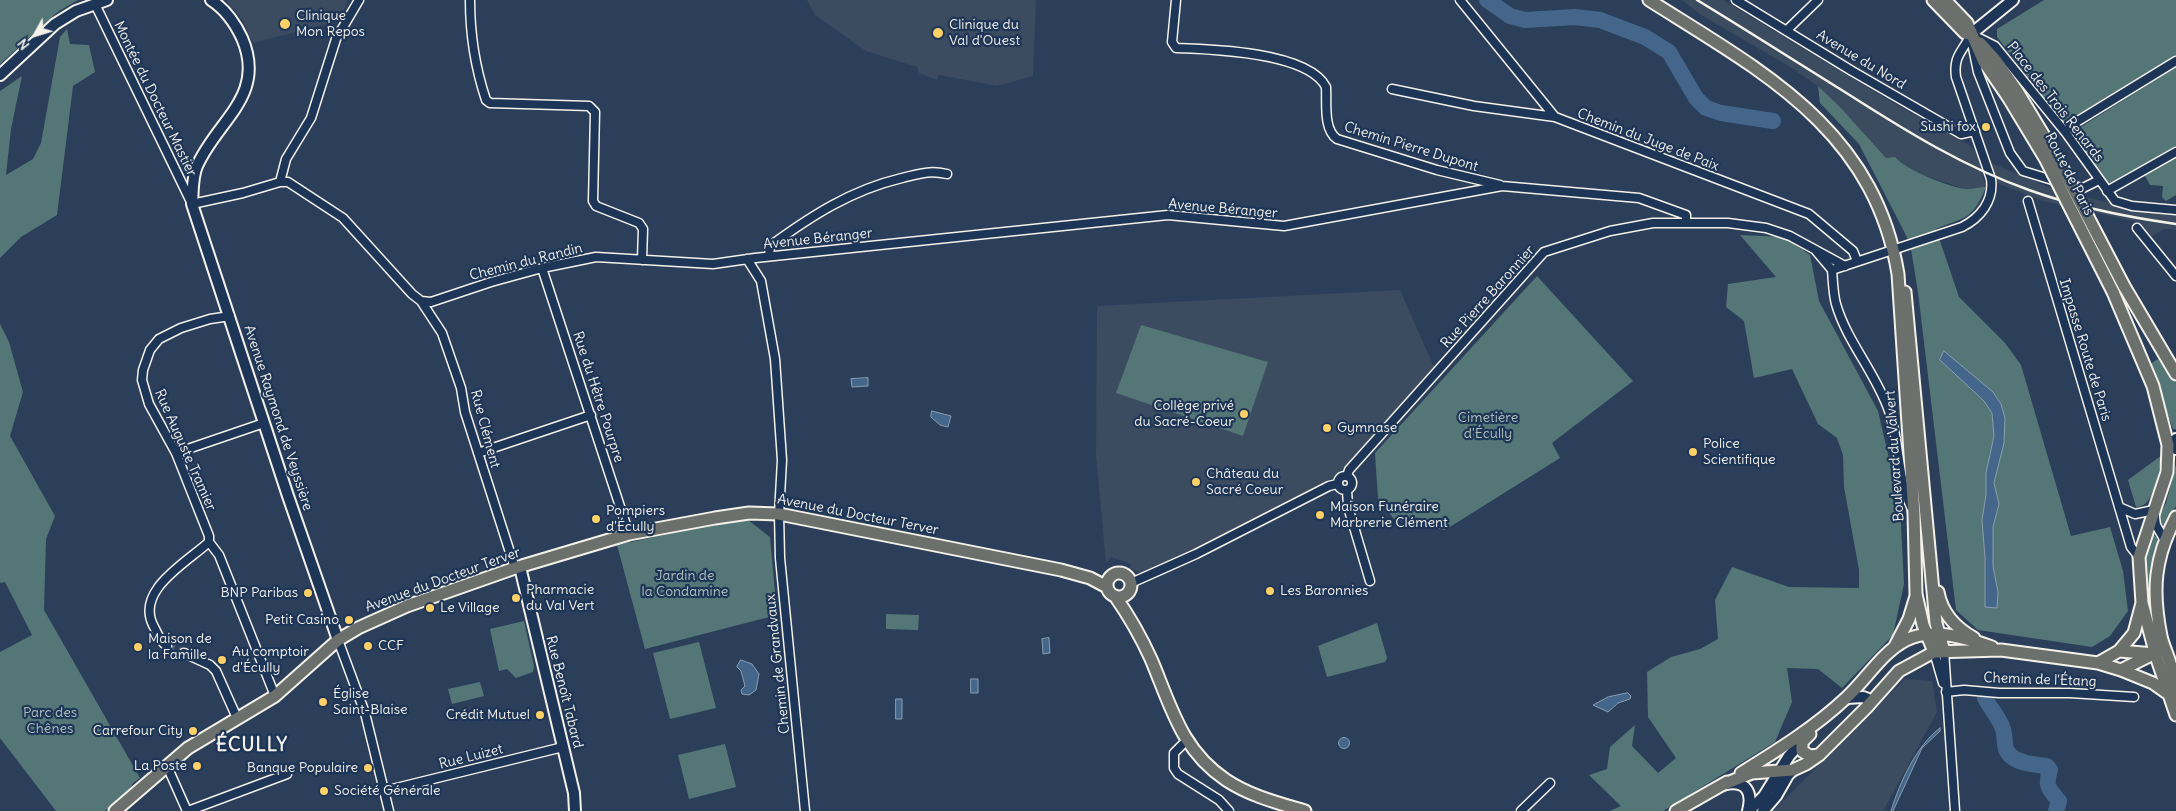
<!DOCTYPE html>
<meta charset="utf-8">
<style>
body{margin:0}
#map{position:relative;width:2176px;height:811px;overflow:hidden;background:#2b3f5b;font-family:Delius,sans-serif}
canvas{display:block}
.north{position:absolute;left:10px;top:10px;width:50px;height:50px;-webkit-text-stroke:4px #1d3557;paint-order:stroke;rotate:231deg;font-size:14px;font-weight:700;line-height:20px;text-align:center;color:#f4f1e8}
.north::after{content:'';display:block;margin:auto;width:18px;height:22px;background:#f4f1e8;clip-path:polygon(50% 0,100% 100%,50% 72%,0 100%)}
</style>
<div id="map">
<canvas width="2176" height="811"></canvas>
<div class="north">N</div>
</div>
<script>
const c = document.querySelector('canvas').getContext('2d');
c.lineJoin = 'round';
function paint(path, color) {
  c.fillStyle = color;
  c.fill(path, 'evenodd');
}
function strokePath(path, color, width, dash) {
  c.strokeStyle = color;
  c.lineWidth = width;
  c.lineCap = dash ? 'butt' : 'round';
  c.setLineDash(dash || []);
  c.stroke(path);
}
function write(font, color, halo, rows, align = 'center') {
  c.font = font + ' Delius,sans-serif';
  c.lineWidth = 4.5;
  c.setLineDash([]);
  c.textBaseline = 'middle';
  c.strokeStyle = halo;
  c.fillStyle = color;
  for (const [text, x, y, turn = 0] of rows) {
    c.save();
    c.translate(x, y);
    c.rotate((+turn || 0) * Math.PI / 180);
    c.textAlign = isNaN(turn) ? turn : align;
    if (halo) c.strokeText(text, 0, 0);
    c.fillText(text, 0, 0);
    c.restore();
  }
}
paint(new Path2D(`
 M226 0H348L339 21 253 43 243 21Z
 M807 0H1036L1033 76 997 86 939 75 937 80 919 73 917 67 866 51 815 15Z
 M1682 0H1723L1892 102 1969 145 1977 153 1986 187 1965 189 1923 175 1899 162 1886 159 1840 107 1818 86 1787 65 1701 15Z
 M1991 163 2055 190 2137 209 2176 214V230L2164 229 2152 236 2141 223 2043 201 1997 183Z
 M1400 290 1434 367 1338 474 1327 482 1198 548 1141 573 1130 568 1131 564 1111 557 1106 564 1096 455 1097 306Z
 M1905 679 1932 681 1937 712 1883 811H1773Z`), '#3b4b60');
paint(new Path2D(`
 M0 0H78L59 11 0 64Z
 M2044 0H2176V56L2065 125 1997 37V29Z
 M67 29 70 44 89 45 95 72 73 86 57 215 21 237 0 258V91L22 76 11 129 6 175 33 159 41 143 60 37Z
 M2176 67V148L2109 188 2070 134Z
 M1818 86 1840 107 1886 158 1895 157C1904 169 1951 188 1966 189 1972 189 1979 187 1986 187 1972 221 1966 216 1936 229L1959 297 2005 343 2021 365 2071 536 2110 527 2123 571 2128 611 2110 636 2092 647 1978 630 1956 610 1918 292 1910 243 1859 144 1820 103Z
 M2176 156V195L2166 201 2162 197 2163 186 2150 185 2144 174Z
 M1740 235 1784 237 1810 255 1819 301 1878 411 1900 506 1904 584 1893 635 1842 688 1818 669 1787 668 1792 702 1775 742 1663 811H1610L1621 806 1589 775 1607 769 1610 747 1635 725 1632 746 1658 773 1676 758 1648 717 1647 672 1671 657 1700 649 1718 639 1715 600 1732 567 1789 587 1859 588V570L1844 487 1843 455 1837 438 1818 424 1792 369 1754 378 1744 321 1726 307 1728 284 1776 277Z
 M1537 276 1633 381 1552 443 1560 458 1445 530 1394 519 1378 499 1375 453Z
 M0 324 9 342 23 392 10 436 55 516 46 539 44 610 140 778 133 783 127 794 105 811H56L0 738V652L32 635 5 582 0 583Z
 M1141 325 1268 362 1243 436 1116 393Z
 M2158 359 2176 383V429H2173L2150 364Z
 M2162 455C2159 469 2155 508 2136 507L2128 480Z
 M2176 464V506L2164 526 2157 520 2166 503Z
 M748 520 770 537 777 615 645 649 617 545 720 523Z
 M2153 535 2157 537V544L2150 586 2147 587C2145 573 2142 546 2153 535Z
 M886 614 919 615 918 630 886 629Z
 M524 621 534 666 533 672 516 678 507 669 499 671 490 629Z
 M1377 623 1387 658 1385 662 1327 677 1318 646Z
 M699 642 716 708 670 719 653 653Z
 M480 682 484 696 452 704 448 689Z
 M725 744 736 787 689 799 678 755Z`), '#557676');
const water = new Path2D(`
 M1944 351 1993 392 2001 404 2005 418 2004 443 1994 483 1999 504 1993 527V566L1998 592 1997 608 1985 607V558L1982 520 1986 495V473L1994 436 1992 413 1984 401 1940 360Z
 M868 378V386L852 387 851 379Z
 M932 411 951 416 948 427 940 425 931 417Z
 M1049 638 1050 653 1043 654 1042 639Z
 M741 660 752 664 759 674 756 690 749 695 742 694 741 690 745 686 741 671 737 667Z
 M971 679H978V693H971Z
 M1628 693 1631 696 1630 699 1618 703 1608 712 1593 705 1608 697Z
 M896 699H902V719H896Z
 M1940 728V731L1922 748 1893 811H1891C1900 782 1916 746 1940 728Z
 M1338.5 743a5.5 5.5 0 1 1 11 0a5.5 5.5 0 1 1-11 0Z`);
paint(water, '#44668a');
strokePath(water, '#8a9eb0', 1);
strokePath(new Path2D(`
 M1487 0 1510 16 1525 20 1575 17 1600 20 1645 37 1669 52 1696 98 1706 108 1721 113 1773 121
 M1985 698C1990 708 2000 719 2003 729 2005 735 2004 742 2006 749 2011 763 2034 765 2047 766L2050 770C2045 786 2048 788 2059 801L2056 811`), '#44668a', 16);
strokePath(new Path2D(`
 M167 646 184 653`), '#495a70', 8, [8, 4]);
const minor = new Path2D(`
 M470 0C470 35 475 67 486 100L490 103 589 106 595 112 593 201 596 206 639 223 643 229 642 260
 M1176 0 1172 42 1176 48C1211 49 1308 52 1326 87 1327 103 1323 129 1337 139L1437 170 1500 185
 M1460 0 1555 117 1809 214 1853 251 1857 261
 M1736 0 1852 71 1961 134 1975 131
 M95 4 192 204 243 193 280 182H288L343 218 412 294 421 301 431 302 491 282 542 268 596 257 713 264 755 258 1168 215 1284 226 1502 186 1639 198 1686 215V222
 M1787 30 1818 0
 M1977 37 1995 46 2066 133 2115 201 2132 206 2176 210
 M1972 43 1978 72 2010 153 2023 171 2059 182
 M1392 89 1474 106 1555 117
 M2065 131 2078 121 2176 61
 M280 182 286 159 311 118 336 39 359 0
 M2070 185 2083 188 2099 180
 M2107 191 2176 152
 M2028 201 2131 547 2139 557
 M2137 228 2176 276
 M1816 251 1832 270
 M769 256 770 246C811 216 851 190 902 178 919 174 929 170 947 174
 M747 259 761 281 775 359 782 460 779 514 780 558 805 811
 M542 268 629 534
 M1832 270 1962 227C1980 218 1994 201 1991 179L1956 77C1953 55 1963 52 1971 34
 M1832 270C1833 281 1833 293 1836 304 1847 342 1876 373 1889 411 1900 442 1897 477 1911 507
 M421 301 442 333 461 388 465 412 515 568
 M230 316 210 319 181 328 159 339 150 350 143 370 142 380 149 404 176 453 209 536V542L219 555 275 696
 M176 453 264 423
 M478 453 591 415
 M1338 483a7 7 0 1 1 14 0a7 7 0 1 1-14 0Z
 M1347 476 1349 470 1544 252 1610 231 1653 223H1728L1766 228 1790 236 1845 266
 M1347 490 1348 507 1370 581
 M2119 507 2135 514 2154 510 2156 525 2164 539
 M1131 583 1196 554 1329 486 1337 484
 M338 640 365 713 389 811
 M167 646C160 642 158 634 154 627 134 591 186 563 209 542
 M1944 651 1955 811
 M1934 652 1943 683
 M184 653 210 665 216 671 237 718
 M1946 692 1964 690 1999 693H2070L2134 697
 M1186 741 1174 753V768L1178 774 1219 800 1229 811
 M167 766 187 811
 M384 791 563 747
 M188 811 287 774
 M1521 811 1550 783`);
const secondary = new Path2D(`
 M211 0C225 9 235 23 242 38 267 96 217 120 197 166 192 177 193 192 192 204L288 496 338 640
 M1971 34 2013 0
 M0 75 55 24 76 11 107 0
 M2176 439 2168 445 2176 449
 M520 567 574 793 575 811
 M1847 698 1863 697 1868 699 1869 705
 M1726 784C1746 780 1753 792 1748 811
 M1749 811 1764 796 1789 756 1805 738
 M1763 811 1776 796 1788 775 1793 770`);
const primary = new Path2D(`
 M1649 0C1763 72 1874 129 1898 274L1914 514 1916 594 1923 625 1934 652
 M1933 0 1965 33 1971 34
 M1945 0 1967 23 1984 62 2008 97
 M1980 43 1997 62 2017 91
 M2124 286 2176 374
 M1905 292 1936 623 1944 651
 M2113 292 2153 386 2168 445 2167 472 2139 557 2142 603 2157 659 2176 715
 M1107 585a12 12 0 1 1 24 0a12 12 0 1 1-24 0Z
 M1938 592C1942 614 1956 628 1974 638
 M1115 596C1129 616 1141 637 1151 659 1171 706 1181 750 1226 780 1250 796 1278 803 1305 811
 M1895 646 1909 619 1916 596
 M2119 651 2134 633 2142 603
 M2098 663 2119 651 2155 654
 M2121 670 2155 653
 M2174 694 2171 684C2176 668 2164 651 2161 636 2152 591 2154 558 2176 517
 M1810 734 1802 742V751L1810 756 1819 755
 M1741 773C1778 750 1814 728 1846 698 1866 680 1882 652 1906 640 1932 627 1967 638 1992 647
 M1722 785 1752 773 1793 770 1806 764 1819 755 1866 708 1899 671 1934 652 2001 650 2098 663 2121 670 2153 683 2170 695
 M115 811 188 748 275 696 338 640 358 628 407 606 515 568 629 534 715 518 749 513 779 514 1061 570 1090 578 1107 587
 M1676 811 1727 782`);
strokePath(minor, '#f4f1e8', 11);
strokePath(secondary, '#f4f1e8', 14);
strokePath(primary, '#f4f1e8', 15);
strokePath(minor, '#1d3557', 8);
strokePath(secondary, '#1d3557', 10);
strokePath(primary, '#6c706d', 11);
strokePath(new Path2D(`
 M1697 0C1748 31 1798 63 1848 94 1906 131 1964 167 2029 190 2076 207 2126 217 2176 224`), '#f4f1e8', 2.5);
const primaryBridge = new Path2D(`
 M2017 91 2055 154 2124 286
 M2008 97 2046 160 2113 292`);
strokePath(primaryBridge, '#f4f1e8', 15, []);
strokePath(primaryBridge, '#6c706d', 11);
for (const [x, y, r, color] of [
 [285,24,6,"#ffd166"],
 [938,33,6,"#ffd166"],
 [1986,127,5,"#ffd166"],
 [1244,414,5,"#ffd166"],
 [1327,428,5,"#ffd166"],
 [1693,452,5,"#ffd166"],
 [1196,482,5,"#ffd166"],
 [1320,515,5,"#ffd166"],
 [596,519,5,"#ffd166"],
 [1270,591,5,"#ffd166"],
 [308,593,5,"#ffd166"],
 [516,598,5,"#ffd166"],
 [430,608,5,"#ffd166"],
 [349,620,5,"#ffd166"],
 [368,646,5,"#ffd166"],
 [138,647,5,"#ffd166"],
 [222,660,5,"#ffd166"],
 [323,702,5,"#ffd166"],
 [540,715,5,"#ffd166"],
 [193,731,5,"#ffd166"],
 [197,766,5,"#ffd166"],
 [368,768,5,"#ffd166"],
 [324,791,5,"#ffd166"]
]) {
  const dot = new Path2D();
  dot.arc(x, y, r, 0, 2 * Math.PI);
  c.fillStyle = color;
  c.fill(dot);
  strokePath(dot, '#1d3557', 2);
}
write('14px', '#f4f1e8', '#1d3557', [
 ["Clinique",296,16],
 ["Mon Repos",296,32],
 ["Clinique du",949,25],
 ["Val d'Ouest",949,41],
 ["Sushi fox",1976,127,"right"],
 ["Collège privé",1234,406,"right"],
 ["du Sacré-Coeur",1234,422,"right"],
 ["Gymnase",1337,428],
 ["Police",1703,444],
 ["Scientifique",1703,460],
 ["Château du",1206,474],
 ["Sacré Coeur",1206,490],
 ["Maison Funéraire",1330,507],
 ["Marbrerie Clément",1330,523],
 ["Pompiers",606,511],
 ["d'Écully",606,527],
 ["Pharmacie",526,590],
 ["du Val Vert",526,606],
 ["Les Baronnies",1280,591],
 ["BNP Paribas",298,593,"right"],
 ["Le Village",440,608],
 ["Petit Casino",339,620,"right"],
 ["Maison de",148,639],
 ["la Famille",148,655],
 ["CCF",378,646],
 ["Au comptoir",232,652],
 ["d'Écully",232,668],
 ["Église",333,694],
 ["Saint-Blaise",333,710],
 ["Crédit Mutuel",530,715,"right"],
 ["Carrefour City",183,731,"right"],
 ["La Poste",187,766,"right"],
 ["Banque Populaire",358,768,"right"],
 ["Société Générale",334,791]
], 'left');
write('14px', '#f4f1e8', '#1d3557', [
 ["Avenue du Nord",1861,60,31],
 ["Montée du Docteur Mastier",155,99,64],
 ["Place des Trois Renards",2055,102,52],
 ["Chemin du Juge de Paix",1648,140,21],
 ["Chemin Pierre Dupont",1411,147,17],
 ["Route de Paris",2069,174,63],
 ["Avenue Béranger",1223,209,5],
 ["Avenue Béranger",818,239,-6],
 ["Chemin du Randin",526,262,-14],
 ["Rue Pierre Baronnier",1488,297,-48],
 ["Impasse Route de Paris",2085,350,73],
 ["Rue du Hêtre Pourpre",598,397,72],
 ["Avenue Raymond de Veyssière",278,418,72],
 ["Rue Clément",485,429,75],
 ["Rue Auguste Tramier",185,450,66],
 ["Boulevard du Valvert",1895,456,-94],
 ["Avenue du Docteur Terver",858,515,11],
 ["Avenue du Docteur Terver",443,580,-20],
 ["Chemin de Grandvaux",778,664,-96],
 ["Chemin de l'Étang",2040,680,2],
 ["Rue Benoît Tabard",564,692,76],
 ["Rue Luizet",471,757,-14]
]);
write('14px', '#b4c0ba', '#1d3557', [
 ["Cimetière",1488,418],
 ["d'Écully",1488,434],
 ["Jardin de",685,576],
 ["la Condamine",685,592],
 ["Parc des",50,713],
 ["Chênes",50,729]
]);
c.letterSpacing = '1px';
write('bold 19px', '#f4f1e8', '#1d3557', [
 ["ÉCULLY",252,746]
]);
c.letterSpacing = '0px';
</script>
